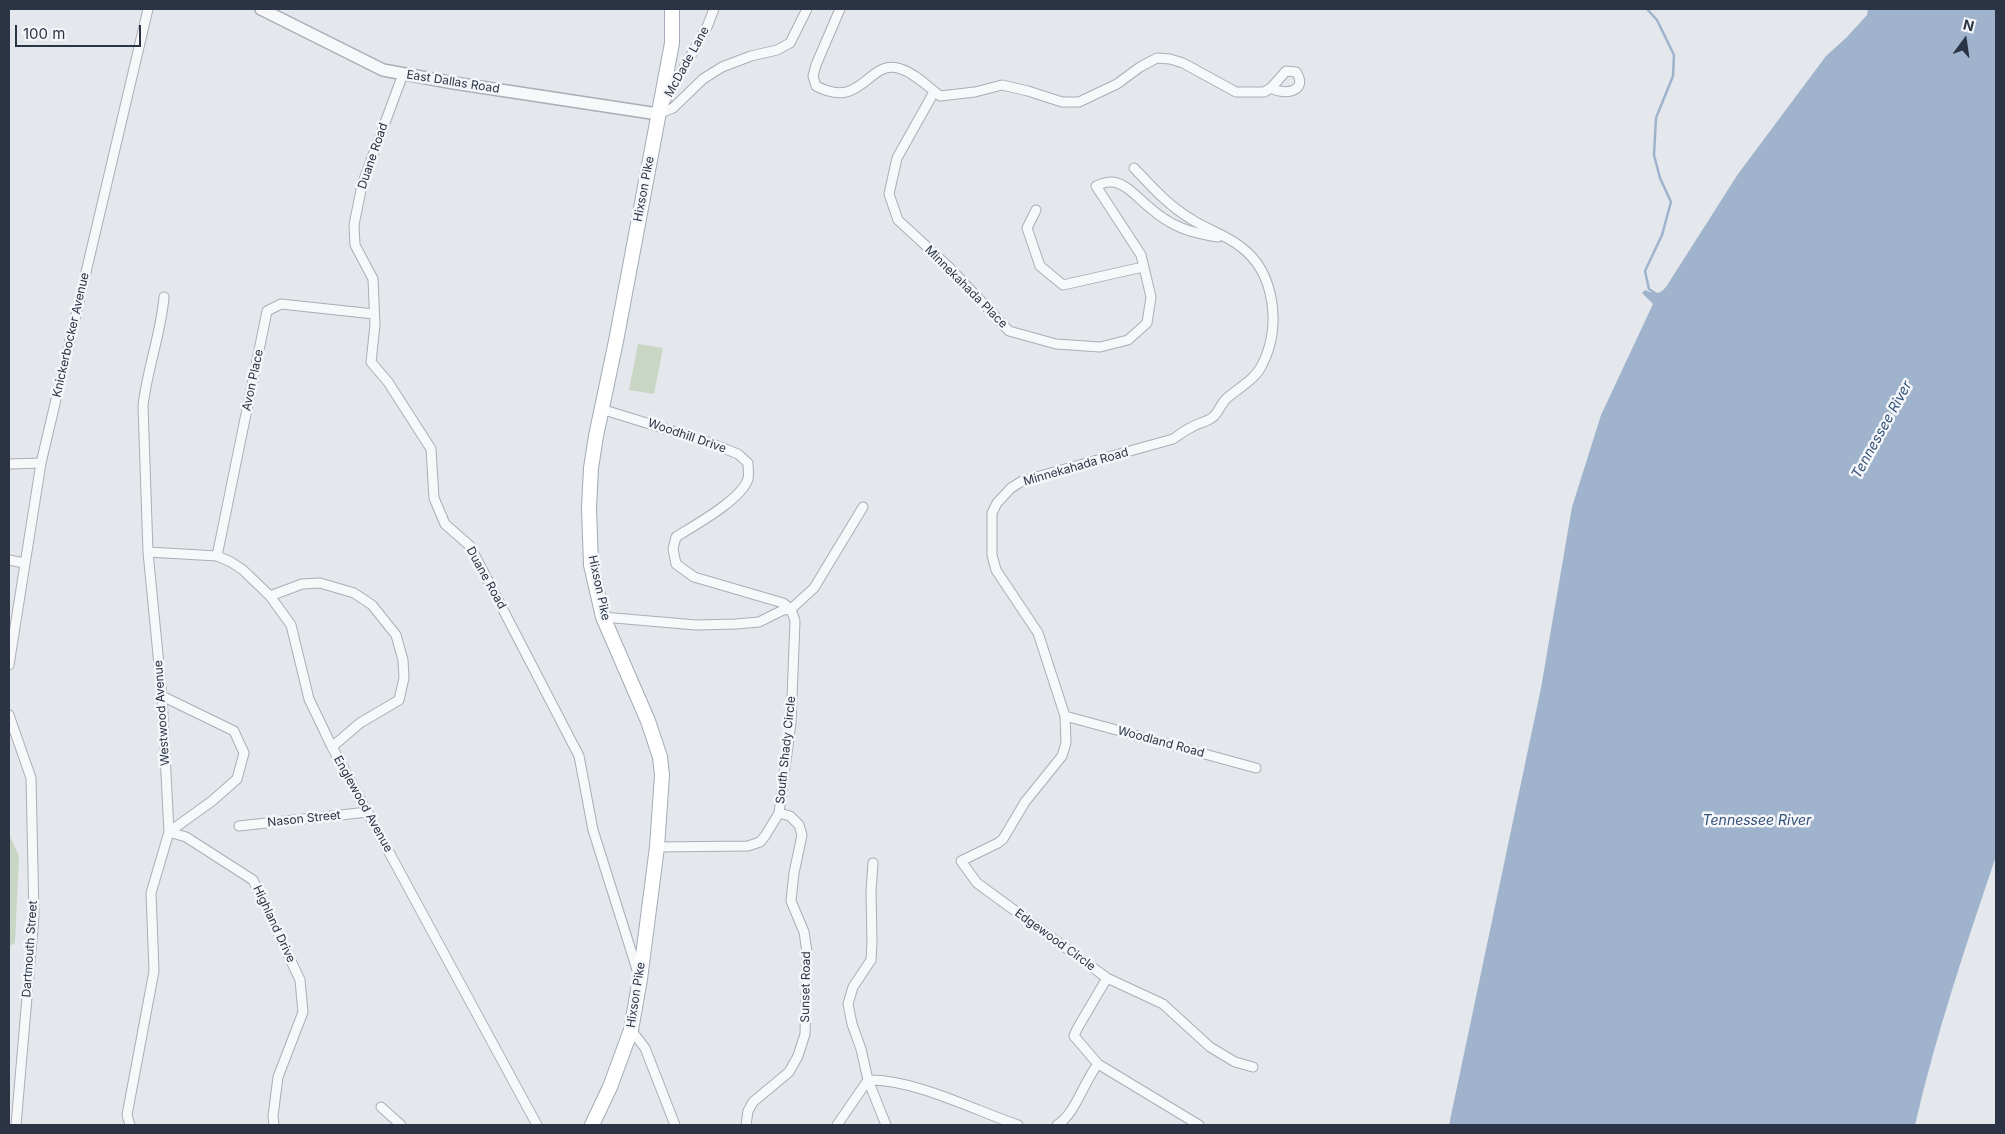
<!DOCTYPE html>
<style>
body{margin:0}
#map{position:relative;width:2005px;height:1134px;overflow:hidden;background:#e4e7ec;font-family:Inter,sans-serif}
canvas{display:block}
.frame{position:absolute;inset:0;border:10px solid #2b3445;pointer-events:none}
.north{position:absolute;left:1940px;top:15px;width:50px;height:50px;-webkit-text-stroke:4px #f4f6f9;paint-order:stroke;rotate:14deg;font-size:14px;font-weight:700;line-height:20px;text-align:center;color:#2b3445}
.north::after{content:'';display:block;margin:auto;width:18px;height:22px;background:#2b3445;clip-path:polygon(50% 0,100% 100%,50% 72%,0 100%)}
.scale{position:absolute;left:15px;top:25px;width:126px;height:22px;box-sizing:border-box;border:2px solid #2b3445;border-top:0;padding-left:6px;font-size:15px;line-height:18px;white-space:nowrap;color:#2b3445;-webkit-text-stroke:4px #f4f6f9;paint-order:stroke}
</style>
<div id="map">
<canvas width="2005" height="1134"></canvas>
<div class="frame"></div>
<div class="north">N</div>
<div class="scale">100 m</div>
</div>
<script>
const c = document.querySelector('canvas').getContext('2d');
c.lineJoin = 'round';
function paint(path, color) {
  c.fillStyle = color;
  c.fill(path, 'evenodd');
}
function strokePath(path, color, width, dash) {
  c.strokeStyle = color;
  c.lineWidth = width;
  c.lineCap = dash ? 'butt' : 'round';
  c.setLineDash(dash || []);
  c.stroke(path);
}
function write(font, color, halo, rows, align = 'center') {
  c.font = font + ' Inter,sans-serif';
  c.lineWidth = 5;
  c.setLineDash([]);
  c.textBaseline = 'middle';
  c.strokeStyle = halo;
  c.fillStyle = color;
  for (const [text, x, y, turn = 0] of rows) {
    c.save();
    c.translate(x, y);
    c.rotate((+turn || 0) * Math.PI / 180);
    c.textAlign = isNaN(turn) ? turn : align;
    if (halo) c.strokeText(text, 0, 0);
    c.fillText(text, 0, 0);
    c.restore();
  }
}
paint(new Path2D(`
 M638 344 663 348 654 394 629 390Z
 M9 834 19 856 15 943 9 946Z`), '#c9d6c5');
paint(new Path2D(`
 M1868 9H1996V856C1966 945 1936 1034 1915 1125H1449L1541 688 1572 507 1601 415 1653 304 1642 293 1645 290C1654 294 1659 295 1666 287L1738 174 1826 56 1846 38 1867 15Z`), '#9fb4cc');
strokePath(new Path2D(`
 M1647 9 1657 20 1674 55 1673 76 1656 118 1654 155 1660 178 1671 202 1662 235 1645 271 1649 289 1658 295`), '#9fb4cc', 2.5);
const minor = new Path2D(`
 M840 9 816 65 813 76 816 86C864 111 868 57 901 69 916 74 928 87 940 96L975 92 1002 85 1028 91 1062 102H1079L1117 84 1140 67 1157 58 1170 59 1183 63 1236 92H1264L1271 88 1286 71 1296 72C1309 91 1285 96 1271 88
 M403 74 362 185 354 225 355 245 373 279 375 325 371 362 388 382 431 449 434 498 445 524 470 546 579 756 593 830 639 976
 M934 92 897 158 889 194 898 220 950 268 1009 331 1056 344 1100 347 1128 340 1147 323 1151 297 1141 255 1096 186C1105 182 1113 180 1122 185 1132 190 1140 200 1149 207 1170 226 1190 233 1218 237
 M664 103 707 27 714 9
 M658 114 673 108 703 79 722 67 751 56 777 50 790 43 807 9
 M1134 168C1152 187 1169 206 1191 219 1206 229 1226 235 1241 247 1276 273 1281 328 1262 365 1255 380 1238 388 1226 399 1221 404 1218 413 1213 417 1207 422 1198 423 1192 427 1185 430 1179 435 1173 439L1022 481 1011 488 997 503 992 513V555L996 570 1038 633 1065 716 1066 743 1062 756 1025 802 1003 839 998 843 961 861 977 883 1107 978 1163 1004 1210 1047 1235 1062 1253 1067
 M1036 210 1027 228 1040 266 1063 285 1143 267
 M601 409 708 442 738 454 748 463C748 468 749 474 748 479 741 500 695 525 676 537L673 549 676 564 694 577 783 603 791 609 795 621 791 723 779 813 765 836 760 842 748 846 657 847
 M9 464 41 463
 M148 552 217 556 231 562 243 570 270 596 291 625 309 699 332 747 537 1125
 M217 556 267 311 281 304 374 314
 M9 560 24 563
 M270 596 302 584 320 583 354 593 372 605 396 635 403 660 404 678 399 700 360 723 332 747
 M603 617 696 625 736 624 759 622 783 610 791 609 814 588 863 507
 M9 665 41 463 148 9
 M162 696 234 731 244 753 237 779 212 801 169 832
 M9 715 31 778 34 916 16 1125
 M1065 716 1256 768
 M239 826 368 812
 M169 832 186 837 253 880 300 980 303 1012 278 1077 273 1116 274 1125
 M873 863 871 891 872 942 871 960 853 987 848 1004 852 1024 861 1049 868 1080 886 1125
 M1107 978 1077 1029 1074 1036 1098 1064 1199 1125
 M631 1030 645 1048 675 1125
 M868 1080C914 1079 974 1110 1018 1125
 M381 1107 401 1125
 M130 1125 127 1115 154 971 151 893 169 832 162 696 148 552 143 406C147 369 161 334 164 297
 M746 1125 748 1111 753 1102 789 1072 798 1056 805 1034 807 952 804 932 791 901 794 873 802 835 799 825 790 816 779 813
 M837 1125 868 1080
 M1057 1125C1075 1115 1084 1081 1098 1064`);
const tertiary = new Path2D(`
 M261 9 383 70 454 83 658 114`);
const primary = new Path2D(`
 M592 1125 610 1087 631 1030 640 979 657 847 662 775 660 757 648 721 603 617 591 565 589 508 591 468 596 436 616 341 672 43V9`);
strokePath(minor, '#a9aeb7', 11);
strokePath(tertiary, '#a9aeb7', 14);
strokePath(primary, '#a3abb8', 16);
strokePath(minor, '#f7f8fa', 9);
strokePath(tertiary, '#f7f8fa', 11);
strokePath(primary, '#fff', 14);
write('12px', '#2b3445', '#f4f6f9', [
 ["McDade Lane",687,62,-61],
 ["East Dallas Road",453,82,9],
 ["Duane Road",373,156,-71],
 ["Hixson Pike",644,189,-79],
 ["Minnekahada Place",966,287,45],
 ["Knickerbocker Avenue",71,335,-77],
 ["Avon Place",253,380,-78],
 ["Woodhill Drive",687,436,19],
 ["Minnekahada Road",1076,467,-16],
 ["Duane Road",486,578,61],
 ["Hixson Pike",599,588,78],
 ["Westwood Avenue",162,713,-94],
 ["Woodland Road",1161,742,15],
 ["South Shady Circle",786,750,-84],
 ["Englewood Avenue",363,804,61],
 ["Nason Street",304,819,-6],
 ["Highland Drive",274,924,65],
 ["Edgewood Circle",1055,940,36],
 ["Dartmouth Street",30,949,-86],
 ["Sunset Road",806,987,-89],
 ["Hixson Pike",636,995,-81]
]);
write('italic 14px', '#34527a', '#f4f6f9', [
 ["Tennessee River",1882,430,-61],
 ["Tennessee River",1757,821]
]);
</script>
